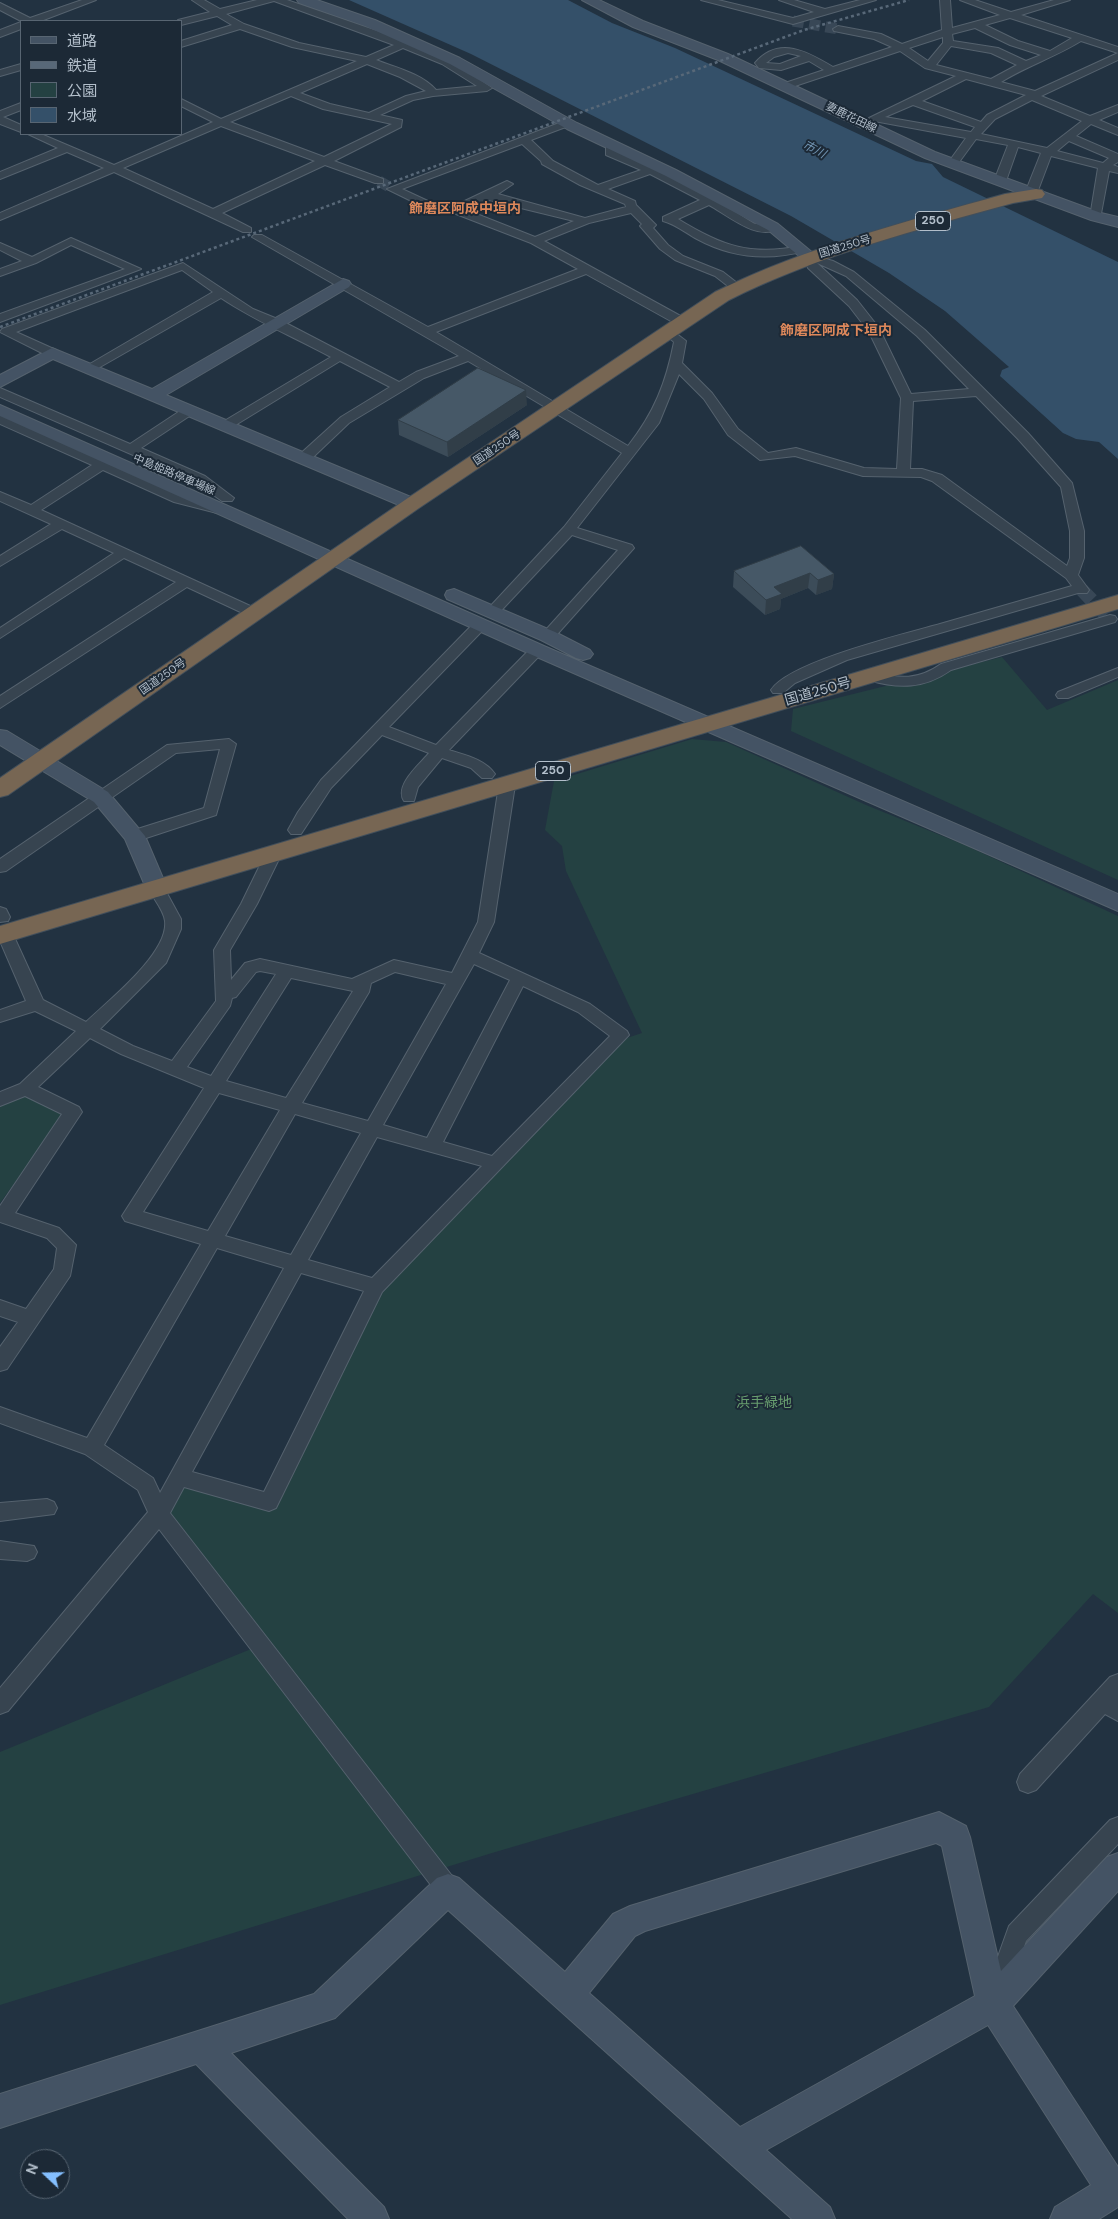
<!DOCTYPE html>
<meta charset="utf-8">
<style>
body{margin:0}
#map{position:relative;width:1118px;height:2219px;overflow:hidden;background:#223241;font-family:"DM Sans","Noto Sans JP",sans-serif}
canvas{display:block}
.legend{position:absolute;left:20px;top:20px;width:162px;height:115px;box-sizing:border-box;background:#1c2936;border:1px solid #586572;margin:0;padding:6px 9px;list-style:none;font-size:15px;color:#b3bfcb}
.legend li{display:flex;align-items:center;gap:10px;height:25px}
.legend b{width:25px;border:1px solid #586572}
.north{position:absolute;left:20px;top:2149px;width:50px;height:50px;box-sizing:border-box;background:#1c2936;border:1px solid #586572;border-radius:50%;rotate:291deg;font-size:14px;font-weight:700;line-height:20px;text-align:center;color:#b3bfcb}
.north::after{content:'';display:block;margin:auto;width:18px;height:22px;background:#84bfff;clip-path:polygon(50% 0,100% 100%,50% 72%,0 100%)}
</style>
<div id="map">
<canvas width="1118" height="2219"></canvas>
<ul class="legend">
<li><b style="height:6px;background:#445364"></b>道路</li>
<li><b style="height:6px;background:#586878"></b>鉄道</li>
<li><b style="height:14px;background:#244142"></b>公園</li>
<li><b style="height:14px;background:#345069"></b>水域</li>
</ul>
<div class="north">N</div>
</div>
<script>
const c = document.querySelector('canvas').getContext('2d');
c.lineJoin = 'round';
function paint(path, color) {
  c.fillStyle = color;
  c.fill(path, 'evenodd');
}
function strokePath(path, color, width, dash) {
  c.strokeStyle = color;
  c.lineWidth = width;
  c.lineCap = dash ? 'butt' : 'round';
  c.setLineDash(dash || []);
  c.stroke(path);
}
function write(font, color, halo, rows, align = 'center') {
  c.font = font + ' "DM Sans","Noto Sans JP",sans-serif';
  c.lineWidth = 4;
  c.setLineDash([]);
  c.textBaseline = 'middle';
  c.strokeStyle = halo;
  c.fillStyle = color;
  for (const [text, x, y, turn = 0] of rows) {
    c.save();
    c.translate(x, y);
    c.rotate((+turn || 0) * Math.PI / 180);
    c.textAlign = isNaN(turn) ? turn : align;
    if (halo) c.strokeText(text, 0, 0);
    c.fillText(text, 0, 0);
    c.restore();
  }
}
paint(new Path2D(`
 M1002 657 1047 710 1118 680V880L791 731 793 709Z
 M692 739 726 742 866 805 967 846 1118 916V1613L1093 1594 989 1707 492 1853 0 2005V1752L251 1649 300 1715 314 1698 168 1511 184 1485 273 1507 385 1285 621 1040 642 1033 566 871 562 846 545 830 554 781Z
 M25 1095 59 1112 62 1118 0 1203V1104Z`), '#244142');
paint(new Path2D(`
 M349 0H568L612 23 675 48 916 161 932 164 943 177 1118 262V459L1099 442 1076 439 1063 433 1000 376 1002 370 1009 367 945 311 889 273 791 216 471 54Z`), '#345069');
strokePath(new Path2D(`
 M793 21 838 29
 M379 181 393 189`), '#384756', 11, [11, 5.5]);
strokePath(new Path2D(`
 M1082 590 1106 615`), '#384756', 14, [14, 7]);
const street = new Path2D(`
 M82 0H96L41 21H21L0 10V3L30 18Z
 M192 0H204L220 9 257 0H287L409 42 447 59H459L460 61 456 64 492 88 487 91 433 96 413 100 380 115 402 120 401 127 334 161 383 179V183H375L325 165 222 213 251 228V232H243L114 172 0 220V213L104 168 67 152 0 179V172L58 148 28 134H41L114 165 213 122 181 106V99L221 119 357 61 292 47 240 29 181 47V41L232 25 217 16 181 25V21L178 20 210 12ZM274 1 394 45 366 57 299 43 244 24 226 14ZM403 48 442 64 477 86 436 90C423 74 394 67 376 60ZM367 64 400 77 426 91 406 96 369 113 330 104 300 93ZM291 96 323 109 392 124 324 157 230 122ZM221 126 315 161 213 209 123 168Z
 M701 0H718L793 18 814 12 779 0H794L825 9 860 0H876L793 24Z
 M940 0H950L952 28 1000 15 960 0H975L1011 12 1054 0H1070L1021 15 1118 47V60L1041 96 1090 116 1118 105V112L1099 120 1118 128V135L1091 124 1076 136 1118 154V162L1113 165 1118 167V173L1109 171 1100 219H1092L1090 217 1098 168 1051 156 1037 193 1031 196 1025 193 1041 153 1018 147 1006 181 1000 184 994 181 1008 145 976 139 957 165 953 166 948 163 966 138 874 121 869 118 956 76 925 68 900 51 786 89 781 86 782 84 824 70 809 61 781 70 759 68 755 63C779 35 808 52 833 67L892 47 874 39 834 31 833 29 838 26 881 34 902 44 942 30ZM1010 18 1072 38 1050 51 1018 41 985 25ZM975 28 1010 45 1041 55 1026 61 998 48 953 41 952 34ZM943 37V43L928 61 909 48ZM1081 41 1118 53 1035 91 1001 82C1027 66 1055 57 1081 41ZM951 46 991 53 1017 65 991 79 936 65ZM788 53 801 56 780 64 766 63 774 57ZM966 79 1026 95 987 115 981 122 922 101ZM1032 100 1082 121 1047 148 981 134 995 119ZM913 105 975 127 971 132 885 117ZM1069 141 1109 158 1103 163 1057 151Z
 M21 22V29L0 37V30Z
 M21 64V70L0 76V70Z
 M21 103V110L3 117 21 125V132L0 124V111Z
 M567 120 572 123 571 125 531 140 553 161 598 185 641 170 606 155V147L619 145 620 147 615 151C664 171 709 195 753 223 761 227 772 220 779 227 761 244 726 214 709 205L678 219C722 246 750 256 801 246L807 249 805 251C767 261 732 258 697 239 686 233 675 224 663 221V217L700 200 650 174 608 189 635 201 636 205 656 225 653 228 668 245 683 256 723 272 741 286V290H733L715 276 675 260 660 249 640 226 642 224 631 213 589 223 544 241 686 319 688 322 686 325H678L586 274 436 332 628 446C654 413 666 383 674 342L663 332 669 328 686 341 682 363 712 393 738 429 768 453 796 448 864 468 897 469 901 398 869 332 849 306 808 268 805 258 811 255 833 261 854 272 925 330 1028 433 1072 483 1084 531V558L1078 575 1089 590 1087 593H1078L847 660 795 683 783 693H773L771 690C789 662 904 634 940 624 984 611 1028 599 1072 586L1066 578 932 481 921 477 863 476 795 456 760 460 728 435 704 399 679 374 659 423 577 528 632 545 634 548 553 639H543L541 636 543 633 618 550 572 535 497 615 492 616 485 612 564 527 622 453 468 361 424 378 349 423 309 461 304 462 298 458 299 455 341 417 390 387 340 361 229 429H221L219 426 221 423 331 357C294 337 255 321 221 298L93 371H85L83 368 213 292 182 270 16 332 56 350 58 353 56 356H48L0 332 2 329 183 263 253 309 280 320 399 382 416 372 459 356 252 237 254 235H262L428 327 578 269 531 243 456 214H438L387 189ZM522 144 541 161 542 164 580 185 625 204 626 207 585 218 498 194 513 184 507 181 452 207 443 208 402 189ZM488 200 574 221 535 237 464 209ZM817 263 846 276 917 336 969 389 911 394 879 328 857 300ZM976 396 1018 439 1061 487 1070 531V558L1067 566 942 475 922 469H910L913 401Z
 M71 238 141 269 0 322V314L125 269 71 245 36 263 0 276V269L22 261 0 250V243L32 257Z
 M0 388 130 444 186 407H194L196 410 194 413 141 448 205 476 234 498 232 501H222L195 482 0 397Z
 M0 415 184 496 222 506 224 509 222 512 217 513 174 502 103 470 41 510 259 610 261 613 259 616H249L187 587 0 708V696L176 582 124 558 0 638V628L114 553 62 529 0 566V556L51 524 0 501V492L31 505 92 465 0 424Z
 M1110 615 1115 616 1117 619 1115 622 951 670C924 689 899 689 868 680L866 677 873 672C900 679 918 680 941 664Z
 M480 621 487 625 485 628 389 727 436 745 532 647H542L544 650 542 653 449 750C464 755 485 759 495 774L492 778H482L471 768 442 758 418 787 414 801H404C394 785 420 764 429 753L382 735 331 788 301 834H291L288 830 298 812 321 780 475 622Z
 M1118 668V677L1068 698H1058L1056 695 1058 692Z
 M229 739 236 744 216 815 140 840H128L126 836 128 832 204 808 220 749 176 753 6 871 0 872V859L167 745Z
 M507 780 515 785 494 922 479 953 590 1004 627 1031 629 1035 382 1292 276 1508 269 1511 184 1487 170 1513 456 1881 459 1889 456 1897 448 1900 440 1897 159 1529 8 1711 0 1714V1688L148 1512 138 1490 85 1454 0 1423V1407L87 1438 201 1244 125 1221 122 1216 204 1088 121 1054 90 1038 38 1087 79 1107 82 1112 15 1213 59 1228 76 1245 70 1276 7 1369 0 1371V1347L18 1322 0 1316V1300L26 1309 54 1269 57 1248 47 1238 0 1222V1206L62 1114 25 1096 0 1106V1092L20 1084 76 1031 35 1011 0 1022V1010L26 1001 0 941V930H11L43 1000 86 1022C108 1001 169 953 165 921 164 911 154 899 149 890L151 886H163L181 919V929L166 963 100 1029 133 1046 172 1061 216 1001 214 950 241 904 262 861 260 855 262 851H274L278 861 257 904 230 950 231 980 245 963 260 959 352 979 394 960 452 973 478 922 499 785ZM474 964 510 980 427 1138 383 1125ZM260 971 276 974 211 1076 187 1067 230 1006 232 998 236 997 256 972ZM395 972 446 984 368 1121 302 1103 369 992 371 983ZM291 978 353 991 286 1098 226 1081ZM523 986 578 1012 610 1036 492 1156 443 1142ZM219 1093 280 1110 208 1231 143 1212ZM295 1114 361 1133 291 1255 225 1236ZM377 1137 482 1166 372 1278 308 1260ZM217 1248 284 1268 160 1493 153 1478 104 1445ZM301 1273 364 1291 264 1492 192 1472Z
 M0 907 6 909 10 917 8 921 0 922Z
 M47 1499 54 1502 57 1508 54 1514 0 1521V1503Z
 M0 1541 34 1546 37 1552 34 1558 27 1561 0 1559Z
 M1118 1674V1721L1105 1714 1036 1790 1028 1793 1020 1790 1017 1782 1020 1774 1110 1677Z
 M1118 1817V1844L1026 1941 1007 1995 999 1999 991 1995 987 1987 1009 1926 1110 1820Z`);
const secondary = new Path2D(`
 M297 0H317L375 20 460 58 577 123 676 170 778 224 819 258 817 261H805L768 230 666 176 567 129 450 64 365 26 299 3Z
 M582 0H599L643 21 728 54 935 152 1101 213 1118 217V227L1091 220 925 158 718 60 633 27Z
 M343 279 349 281 351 284 349 287 166 395 418 500 421 504 418 508H406L53 359 0 387V375L52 348 152 389Z
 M0 405 544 646 1118 894V911L530 654 0 416Z
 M454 589 555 632 590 650 593 654 590 658 583 660 576 658 541 640 447 599 445 595 447 591Z
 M0 730 7 731 108 792 145 836 168 890 165 895 157 897 149 895 125 839 94 802 0 745Z
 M939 1812 966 1826 970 1837 1001 1971 1107 1857 1118 1853V1891L1013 2006 1118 2167V2207L1099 2219H1050L1055 2207 1091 2185 988 2025 766 2150 830 2207 835 2219H792L448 1910 335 2018 231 2053 384 2207 389 2219H348L196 2064 0 2128V2094L314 1994 437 1878 448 1874 459 1878 565 1972 613 1914 630 1906ZM936 1843 942 1846 975 1996 740 2127 589 1993 635 1936 645 1931Z`);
const highway = new Path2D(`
 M1036 189 1042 190 1045 194 1042 198 1013 203C916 230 819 255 729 300L419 508 8 795 0 797V778L405 500 715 292C808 246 906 222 1005 194Z
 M1118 595V609L0 944V926Z`);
strokePath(street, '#55626e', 2);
strokePath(secondary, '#55626e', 2);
strokePath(highway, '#424f5b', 2);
paint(street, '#374450');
paint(secondary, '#445364');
paint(highway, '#776653');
strokePath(new Path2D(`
 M0 327 804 30 909 0`), '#586878', 2.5, [3, 3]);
paint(new Path2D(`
 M527 405 448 457 399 435 398 420Z
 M801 546 834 574 832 589 816 595 808 588 781 599 780 609 765 615 733 587 734 571Z`), '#3c4c59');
paint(new Path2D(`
 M526 390 527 405 448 457 447 442Z
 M810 573 808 588 781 599 780 609 765 615 766 600 774 587Z
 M834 574 832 589 816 595 818 580Z`), '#313e48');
const building = new Path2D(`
 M478 368 526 390 447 442 398 420Z
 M801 546 834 574 818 580 810 573 774 587 782 594 766 600 734 571Z`);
paint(building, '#465867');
strokePath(building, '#313e48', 1);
write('11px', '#b3bfcb', '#1c2936', [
 ["妻鹿花田線",851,118,26],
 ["国道250号",845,247,-17],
 ["国道250号",497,448,-34],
 ["中島姫路停車場線",174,475,23],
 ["国道250号",163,677,-35]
]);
write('italic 12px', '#7093b1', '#1c2936', [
 ["市川",814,150,28]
]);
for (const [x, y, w] of [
 [933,221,35],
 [553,771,35]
]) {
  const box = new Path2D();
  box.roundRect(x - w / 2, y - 9.5, w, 19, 4);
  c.fillStyle = '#1c2936';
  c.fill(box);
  strokePath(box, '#b3bfcb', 1);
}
write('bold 12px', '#b3bfcb', null, [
 ["250",933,221],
 ["250",553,771]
]);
write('bold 14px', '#de885b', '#1c2936', [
 ["飾磨区阿成中垣内",465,209],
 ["飾磨区阿成下垣内",836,331]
]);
write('14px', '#b3bfcb', '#1c2936', [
 ["国道250号",818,692,-16]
]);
write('14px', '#689e6f', '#1c2936', [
 ["浜手緑地",764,1403]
]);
</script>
